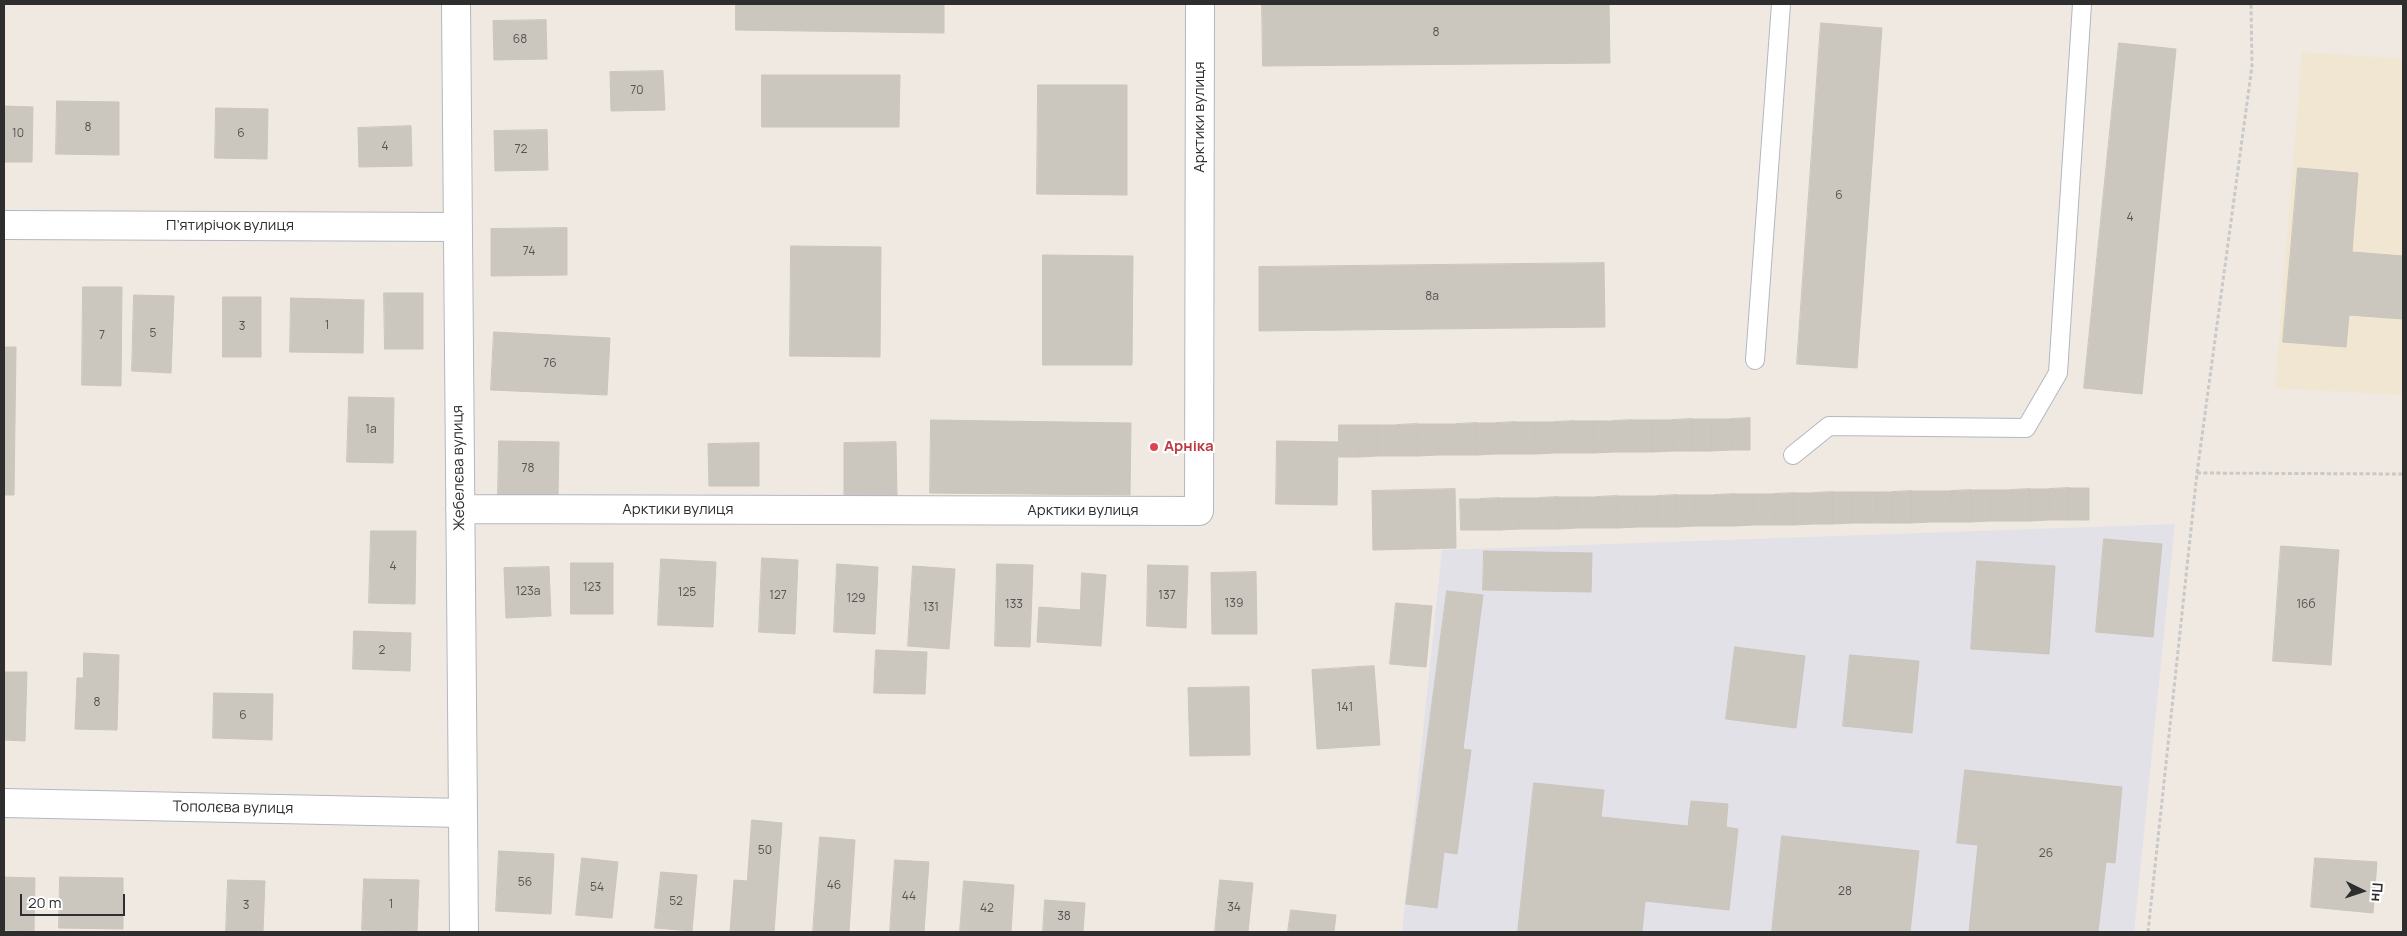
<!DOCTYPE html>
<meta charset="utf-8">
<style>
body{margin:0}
#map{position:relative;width:2407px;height:936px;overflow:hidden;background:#efe9e1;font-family:Manrope,sans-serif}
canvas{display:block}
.frame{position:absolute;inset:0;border:5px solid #2e2e2e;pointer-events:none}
.north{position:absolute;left:2337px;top:866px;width:50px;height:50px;-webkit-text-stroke:4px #fff;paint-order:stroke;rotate:94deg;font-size:14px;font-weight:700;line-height:20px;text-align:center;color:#2e2e2e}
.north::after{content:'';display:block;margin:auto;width:18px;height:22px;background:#2e2e2e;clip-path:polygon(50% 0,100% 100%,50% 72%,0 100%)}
.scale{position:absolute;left:20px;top:894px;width:105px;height:22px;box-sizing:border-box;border:2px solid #2e2e2e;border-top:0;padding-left:6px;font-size:15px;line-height:18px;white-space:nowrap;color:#2e2e2e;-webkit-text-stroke:4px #fff;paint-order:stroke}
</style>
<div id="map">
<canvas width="2407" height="936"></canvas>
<div class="frame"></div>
<div class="north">Пн</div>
<div class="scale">20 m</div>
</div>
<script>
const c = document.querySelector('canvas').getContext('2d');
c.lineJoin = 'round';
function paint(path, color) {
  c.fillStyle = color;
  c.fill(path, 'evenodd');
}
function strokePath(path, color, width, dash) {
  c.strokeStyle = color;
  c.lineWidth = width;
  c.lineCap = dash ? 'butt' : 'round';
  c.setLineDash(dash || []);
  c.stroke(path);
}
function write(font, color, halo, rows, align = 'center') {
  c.font = font + ' Manrope,sans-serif';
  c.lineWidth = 4.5;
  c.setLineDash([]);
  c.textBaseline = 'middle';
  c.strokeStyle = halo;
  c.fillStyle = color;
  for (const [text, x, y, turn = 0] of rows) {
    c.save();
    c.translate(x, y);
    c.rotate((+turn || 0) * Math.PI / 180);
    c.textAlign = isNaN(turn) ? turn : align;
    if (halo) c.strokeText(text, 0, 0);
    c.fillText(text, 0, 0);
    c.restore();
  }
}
paint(new Path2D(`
 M2175 524 2134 932H1402L1442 550Z`), '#e3e1e8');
paint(new Path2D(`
 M2302 52 2403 59V395L2275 388Z`), '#f0e6d1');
const building = new Path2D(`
 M736 4H944V33L736 30Z
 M1262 4H1609L1610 63 1263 66Z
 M546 20 547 59 494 60 493 21Z
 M1821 23 1882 28 1857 368 1797 364Z
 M2119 43 2176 49 2142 394 2084 388Z
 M663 71 665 110 611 111 610 72Z
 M762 75H900L899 127H762Z
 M1038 85H1127V195L1037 194Z
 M57 101 119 102V155L56 154Z
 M4 106 33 107 32 162H4Z
 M216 108 268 109 267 159 215 158Z
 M411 126 412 166 359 167 358 128Z
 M547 130 548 170 495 171 494 131Z
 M2298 168 2358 173 2352 252 2403 256V319L2349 315 2346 347 2283 342Z
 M567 228V275L491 276V229Z
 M791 246 881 247 880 357 790 356Z
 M1043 255 1133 256 1132 365H1043Z
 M1604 263 1605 327 1259 331V267Z
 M83 287H122L121 386 82 385Z
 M384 293H423V349H385Z
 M134 295 174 296 171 373 132 371Z
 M223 297H261V357H223Z
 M291 298 364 300 363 353 290 352Z
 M494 332 610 338 607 395 491 390Z
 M4 347H16L14 495H4Z
 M349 397 394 398 393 463 347 462Z
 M1750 418V450H1732L1731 419Z
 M1692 419V451H1673L1672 420Z
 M1692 419H1712V451H1692Z
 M1712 419H1731L1732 450 1712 451Z
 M931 420 1131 423 1130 495 930 493Z
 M1632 420 1633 452H1614L1613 421Z
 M1632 420H1653V452H1633Z
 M1653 420H1672L1673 451 1653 452Z
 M1574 421 1575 453H1555V422Z
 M1574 421H1593L1594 453H1575Z
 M1593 421H1613L1614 452 1594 453Z
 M1515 422 1516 454H1496V423Z
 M1515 422H1535L1536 454H1516Z
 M1535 422H1555V453L1536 454Z
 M1476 423 1477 455H1456V424Z
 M1476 423H1496V454L1477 455Z
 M1417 424 1418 456H1397V425Z
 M1417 424H1437L1438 455 1418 456Z
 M1437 424H1456V455H1438Z
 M1339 425H1358L1359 457H1339Z
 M1358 425H1378V456L1359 457Z
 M1378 425H1397V456H1378Z
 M499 441 559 442 558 497 498 496Z
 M1277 441 1338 442 1337 505 1276 504Z
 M896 442 897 497H844V443Z
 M759 443V486H709L708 444Z
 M2069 488V520H2049V489Z
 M2069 488H2089V520H2069Z
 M1455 489 1456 548 1373 550 1372 491Z
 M2030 489V521H2010V490Z
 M2030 489H2049V520L2030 521Z
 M1971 490V522H1952L1951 491Z
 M1971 490H1990V521L1971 522Z
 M1990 490H2010V521H1990Z
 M1912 491V523H1892V492Z
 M1912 491H1930L1931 522 1912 523Z
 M1930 491H1951L1952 522H1931Z
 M1833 492V524H1813V493Z
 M1833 492H1853V523L1833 524Z
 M1853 492H1872V523H1853Z
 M1872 492H1892V523H1873Z
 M1794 493V525H1775L1774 494Z
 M1794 493H1813V524L1794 525Z
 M1734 494 1735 526H1715V495Z
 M1734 494H1753L1754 525 1735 526Z
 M1753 494H1774L1775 525H1754Z
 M1676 495 1677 527H1657V496Z
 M1676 495H1695L1696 526 1677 527Z
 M1695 495H1715V526H1696Z
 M1617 496 1618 528H1598L1597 497Z
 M1617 496H1636L1637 527 1618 528Z
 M1636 496H1657V527H1637Z
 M1558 497 1559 529H1539V498Z
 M1558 497H1577L1578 528 1559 529Z
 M1577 497H1597L1598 528H1578Z
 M1499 498 1500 530H1480V499Z
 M1499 498H1518L1519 529 1500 530Z
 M1518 498H1539V529H1519Z
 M1460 499H1480V530H1461Z
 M371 531H416L415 604 369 603Z
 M2104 539 2162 544 2153 637 2096 632Z
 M2281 546 2339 550 2331 665 2273 661Z
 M1484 551 1592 553 1591 592 1483 590Z
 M762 558 798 560 795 634 759 632Z
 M661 559 716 562 713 627 658 625Z
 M1977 561 2055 566 2049 654 1971 649Z
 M571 563H613V614H571Z
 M837 564 878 567 875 634 834 632Z
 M997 564 1033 565 1030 647 995 646Z
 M1148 565 1188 566 1186 628 1147 626Z
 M913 566 955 569 949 649 908 646Z
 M549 567 551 616 506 618 504 568Z
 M1256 572 1257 634H1212L1211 573Z
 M1082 573 1106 575 1101 646 1037 642 1039 607 1080 610Z
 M1447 591 1483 595 1463 749 1471 750 1457 854 1444 852 1437 908 1406 904Z
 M1396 603 1432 606 1426 667 1390 664Z
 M354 631 411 633 410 671 353 669Z
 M1735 647 1805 656 1796 728 1726 719Z
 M876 650 927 652 925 694 874 693Z
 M84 653 119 655 117 730 75 729 77 678H83Z
 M1850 655 1919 661 1912 733 1843 726Z
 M1374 666 1380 745 1317 749 1312 670Z
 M4 672H27L25 741 4 740Z
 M1249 687 1250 755 1190 756 1188 688Z
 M214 693 273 694 272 740 213 738Z
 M1965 770 2122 787 2115 863 2106 862 2098 932H1969L1978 845 1957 843Z
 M1534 783 1604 790 1601 817 1688 826 1691 801 1728 804 1726 827 1738 829 1729 910 1645 901 1642 932H1518Z
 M752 820 782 823 774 932H730L734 880 747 881Z
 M1782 836 1919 851 1910 932H1772Z
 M820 837 855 840 849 932H813Z
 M499 851 554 854 551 914 496 911Z
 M582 858 618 862 612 918 576 915Z
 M2315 858 2377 862 2373 913 2311 907Z
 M895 860 929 862 924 932H890Z
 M661 872 697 875 692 931 655 928Z
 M4 877 35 878 34 931 4 930Z
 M60 877 123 878V929L59 928Z
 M364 879 419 880 417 931 362 930Z
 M228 880 265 881 263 932H226Z
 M1220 880 1253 883 1248 932H1215Z
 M964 881 1014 885 1011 932H960Z
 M1045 900 1085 903 1083 932H1043Z
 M1291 910 1336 915 1334 932H1288Z`);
paint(building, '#cbc7bf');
strokePath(building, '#cbc5ba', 1);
const lane = new Path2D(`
 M1755 360 1781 4
 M1793 455 1829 426 2026 428 2058 373 2082 4`);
const street = new Path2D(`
 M456 4 464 932
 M4 225 457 227
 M460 509 1199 511 1200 4
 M4 803 463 813`);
strokePath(lane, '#b4b7c1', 20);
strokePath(street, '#b4b7c1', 30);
strokePath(new Path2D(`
 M2197 473 2252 66 2251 4
 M2148 932 2197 473 2403 474`), '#c9c9c9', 3, [4, 2.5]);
strokePath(lane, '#fff', 18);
strokePath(street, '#fff', 28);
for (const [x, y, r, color] of [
 [1154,447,5,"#e0444e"]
]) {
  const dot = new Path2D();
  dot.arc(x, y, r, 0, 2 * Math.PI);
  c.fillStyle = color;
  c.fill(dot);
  strokePath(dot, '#fff', 2);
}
write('12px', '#555452', null, [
 ["8",1436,33],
 ["68",520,40],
 ["70",637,91],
 ["8",88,128],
 ["10",18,134],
 ["6",241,134],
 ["4",385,147],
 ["72",521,150],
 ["6",1839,196],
 ["4",2130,218],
 ["74",529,252],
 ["8а",1432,297],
 ["1",327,326],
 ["3",242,327],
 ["5",153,334],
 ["7",102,336],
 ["76",550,364],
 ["1а",371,430],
 ["78",528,469],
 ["4",393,567],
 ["123",592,588],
 ["123а",528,592],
 ["125",687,593],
 ["127",778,596],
 ["137",1167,596],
 ["129",856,599],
 ["139",1234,604],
 ["133",1014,605],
 ["16б",2306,605],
 ["131",931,608],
 ["2",382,651],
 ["8",97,703],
 ["141",1345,708],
 ["6",243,716],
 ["50",765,851],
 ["26",2046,854],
 ["56",525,883],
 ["46",834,886],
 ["54",597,888],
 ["28",1845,892],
 ["44",909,897],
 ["52",676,902],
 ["1",391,905],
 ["3",246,906],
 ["34",1234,908],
 ["42",987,909],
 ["38",1064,917]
]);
write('15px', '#2e2e2e', '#fff', [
 ["Арктики вулиця",1200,117,-90],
 ["П’ятирічок вулиця",230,226],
 ["Жебелєва вулиця",459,468,-91],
 ["Арктики вулиця",678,510],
 ["Арктики вулиця",1083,511],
 ["Тополєва вулиця",233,808,1]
]);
write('bold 15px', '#be3a42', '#fff', [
 ["Арніка",1164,447]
], 'left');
</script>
